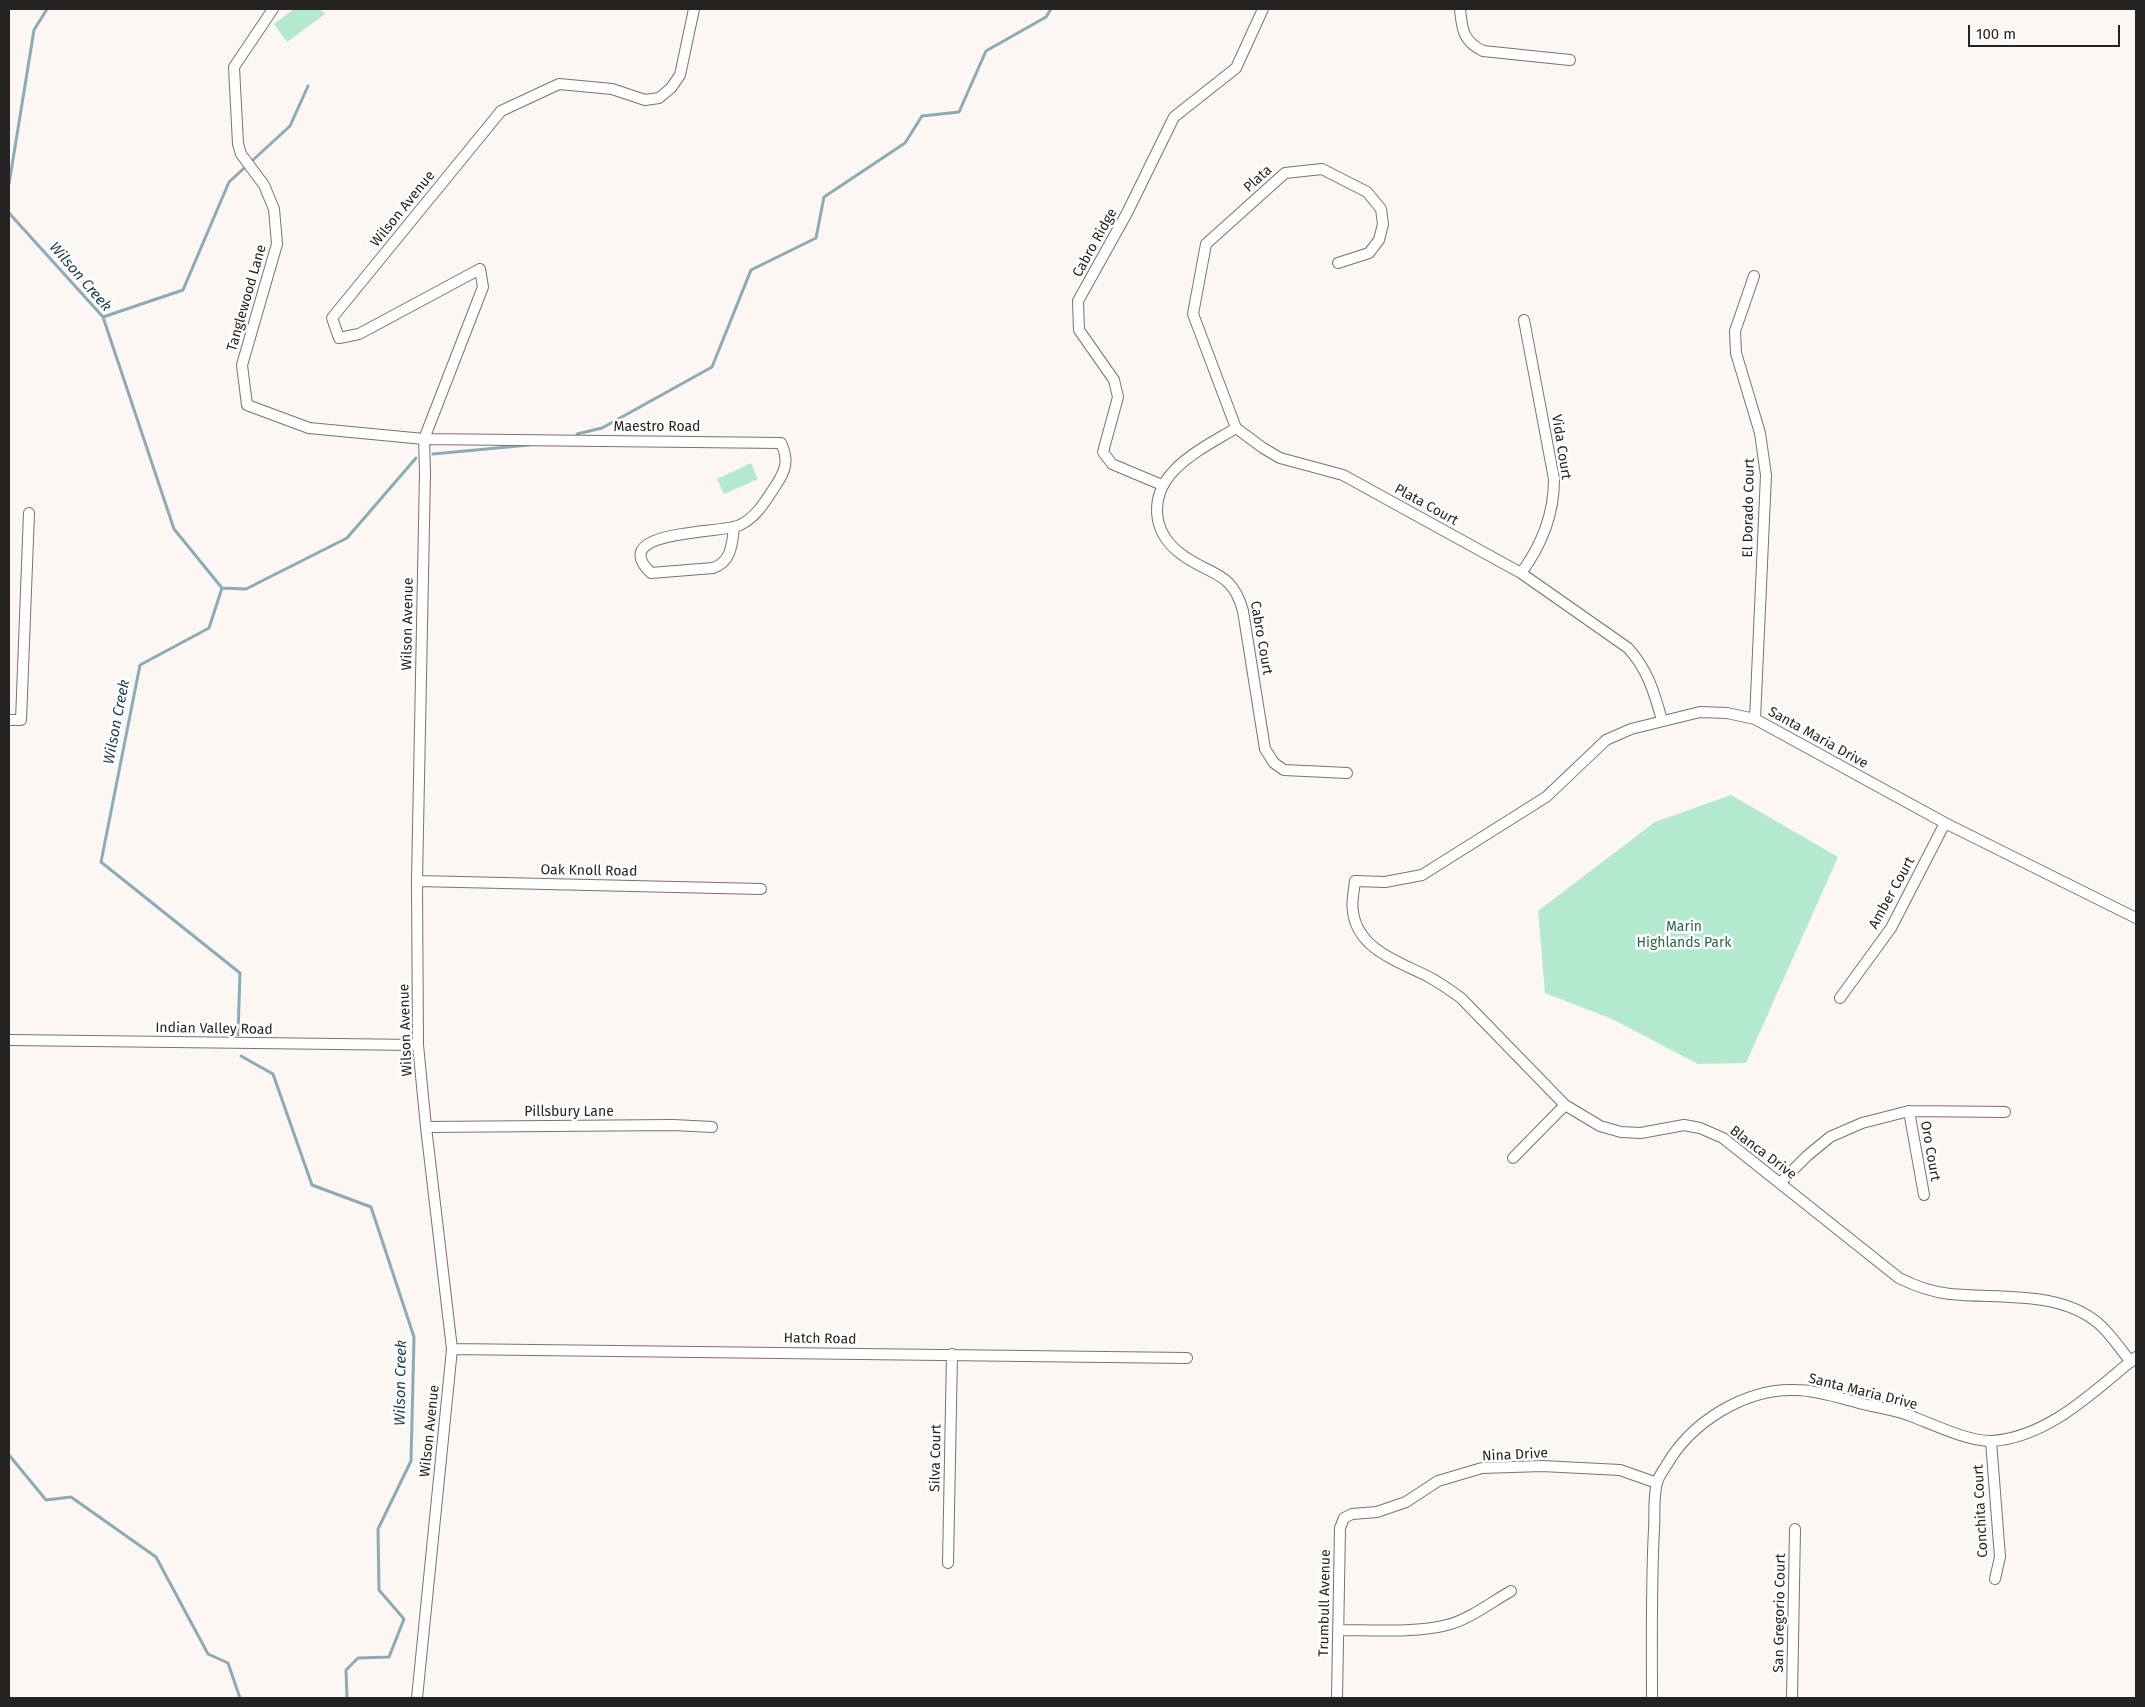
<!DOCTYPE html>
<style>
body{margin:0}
#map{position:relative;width:2145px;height:1707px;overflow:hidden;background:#fdf7f4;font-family:"Fira Sans",sans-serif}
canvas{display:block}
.frame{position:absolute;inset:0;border:10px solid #252322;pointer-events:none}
.scale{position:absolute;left:1968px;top:25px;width:152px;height:22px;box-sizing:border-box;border:2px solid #252322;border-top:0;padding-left:6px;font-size:15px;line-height:18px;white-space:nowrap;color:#252322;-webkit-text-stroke:4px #fff;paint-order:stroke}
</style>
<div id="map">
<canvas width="2145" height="1707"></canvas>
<div class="frame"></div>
<div class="scale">100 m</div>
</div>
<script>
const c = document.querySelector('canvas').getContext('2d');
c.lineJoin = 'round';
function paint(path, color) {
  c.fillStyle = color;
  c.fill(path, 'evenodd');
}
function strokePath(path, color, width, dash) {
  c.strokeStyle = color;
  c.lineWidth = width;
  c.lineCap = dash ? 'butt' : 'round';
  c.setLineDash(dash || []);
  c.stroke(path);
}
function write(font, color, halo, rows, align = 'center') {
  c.font = font + ' "Fira Sans",sans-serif';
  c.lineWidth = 5;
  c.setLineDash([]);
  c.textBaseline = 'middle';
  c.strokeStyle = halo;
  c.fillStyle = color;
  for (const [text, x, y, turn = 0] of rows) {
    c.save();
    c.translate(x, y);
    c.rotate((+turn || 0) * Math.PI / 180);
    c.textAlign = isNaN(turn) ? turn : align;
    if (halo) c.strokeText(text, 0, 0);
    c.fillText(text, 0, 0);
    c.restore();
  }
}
paint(new Path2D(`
 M294 9H321L325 14 287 42 274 24Z
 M751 463 758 479 724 494 717 479Z
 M1731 795 1838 857 1746 1063 1698 1064 1612 1019 1545 993 1538 911 1655 822Z`), '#b3e9cf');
strokePath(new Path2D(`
 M9 184 34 30 47 9
 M9 213 103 317 174 529 222 588 209 628 140 665 101 862 240 973 238 1035
 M103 317 183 290 229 182 290 126 308 86
 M577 434 602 428 712 367 751 270 816 238 824 197 905 143 922 116 959 112 986 51 1046 17 1051 9
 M433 454 529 445
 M222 588 246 589 347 538 416 458
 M241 1056 273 1074 312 1185 371 1207 414 1337 411 1461 378 1529 379 1590 404 1619 389 1657 358 1658 346 1670 347 1698
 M9 1455 46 1500 71 1497 156 1557 208 1654 228 1663 240 1698`), '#89acb8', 3);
const minor = new Path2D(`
 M273 9 234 67 238 144 241 154 264 185 274 209 277 244 242 365 247 405 309 428 424 439 781 443C789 460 786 470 776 485 766 500 757 517 740 525 723 534 605 529 651 573L713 568C731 562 732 545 734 528
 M1460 9C1462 30 1463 41 1483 51L1570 60
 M1338 263 1369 253 1379 240 1383 224 1381 209 1367 192 1322 169 1285 173 1206 244 1193 314 1236 428 1263 448 1280 458 1343 475 1521 573 1628 648C1648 670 1654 692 1662 720
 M1754 276 1735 331 1736 353 1760 433 1766 475 1755 719
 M1236 428C1202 449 1149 472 1158 520 1161 535 1169 545 1181 554 1210 576 1232 570 1243 611L1265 749 1274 763 1284 770 1347 773
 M1162 485 1112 464 1103 452 1118 397 1114 380 1079 330 1078 301 1127 213 1174 117 1236 68 1263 9
 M1521 573C1542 545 1554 515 1554 479L1524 320
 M9 720H21L29 513
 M417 881 761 889
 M1840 998 1891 928 1945 823
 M9 1040 418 1045
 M1909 1111 1924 1195
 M426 1127 673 1125 712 1127
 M1513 1158 1565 1105
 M1780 1183 1807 1156 1830 1137 1862 1123 1909 1111 2005 1112
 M452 1349 1187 1358
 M2131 1362C2120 1349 2111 1334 2098 1323 2058 1290 1998 1299 1950 1294 1932 1292 1915 1286 1899 1278L1723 1138 1700 1128 1684 1125 1641 1133 1621 1132 1600 1126 1565 1105 1461 998C1450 990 1440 983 1429 977 1400 962 1358 950 1353 912 1351 902 1354 891 1355 881L1385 882 1422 875 1546 797 1606 740 1631 729 1700 712 1727 713 1755 719 1945 823 2136 918
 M1991 1441 2000 1557 1995 1579
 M948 1563 952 1354
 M1339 1630C1370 1630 1418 1633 1447 1625 1470 1619 1490 1603 1511 1591
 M417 1698 452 1349 426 1127 418 1045 417 881 425 473 424 439 483 287 480 269 359 334 339 338 332 318 501 111 559 84 612 89 645 100 659 98 671 88 680 75 694 9
 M1337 1698 1340 1528 1344 1518 1352 1514 1377 1512 1406 1502 1438 1481 1482 1468 1542 1466 1620 1470 1657 1483
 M1652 1698C1652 1642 1651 1585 1654 1529 1655 1515 1653 1497 1657 1483 1658 1477 1663 1471 1666 1466 1691 1422 1745 1388 1796 1390 1818 1390 1846 1400 1867 1405 1884 1408 1900 1411 1916 1418 1936 1426 1971 1442 1992 1441 2049 1437 2094 1391 2136 1357
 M1792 1698 1795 1529`);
strokePath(minor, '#787370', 12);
strokePath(minor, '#fff', 10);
write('14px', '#252322', '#fff', [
 ["Plata",1258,179,-42],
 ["Wilson Avenue",403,209,-51],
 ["Cabro Ridge",1095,243,-61],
 ["Tanglewood Lane",247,298,-74],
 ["Maestro Road",657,427],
 ["Vida Court",1561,447,81],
 ["Plata Court",1426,505,29],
 ["El Dorado Court",1749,508,-89],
 ["Wilson Avenue",408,624,-89],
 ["Cabro Court",1261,638,80],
 ["Santa Maria Drive",1818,738,29],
 ["Oak Knoll Road",589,871,1],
 ["Amber Court",1892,893,-61],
 ["Indian Valley Road",214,1029,1],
 ["Wilson Avenue",406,1030,-92],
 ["Pillsbury Lane",569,1112],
 ["Oro Court",1930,1151,80],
 ["Blanca Drive",1763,1153,37],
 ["Hatch Road",820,1339,1],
 ["Santa Maria Drive",1863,1392,14],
 ["Wilson Avenue",430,1431,-84],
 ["Nina Drive",1515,1455,-3],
 ["Silva Court",936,1458,-89],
 ["Conchita Court",1981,1511,-93],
 ["Trumbull Avenue",1325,1603,-89],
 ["San Gregorio Court",1780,1613,-89]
]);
write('14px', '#28654c', '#fff', [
 ["Marin",1684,927],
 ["Highlands Park",1684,943]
]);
write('italic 15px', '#1d4552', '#fff', [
 ["Wilson Creek",80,277,49],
 ["Wilson Creek",117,722,-79],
 ["Wilson Creek",401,1383,-89]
]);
</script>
